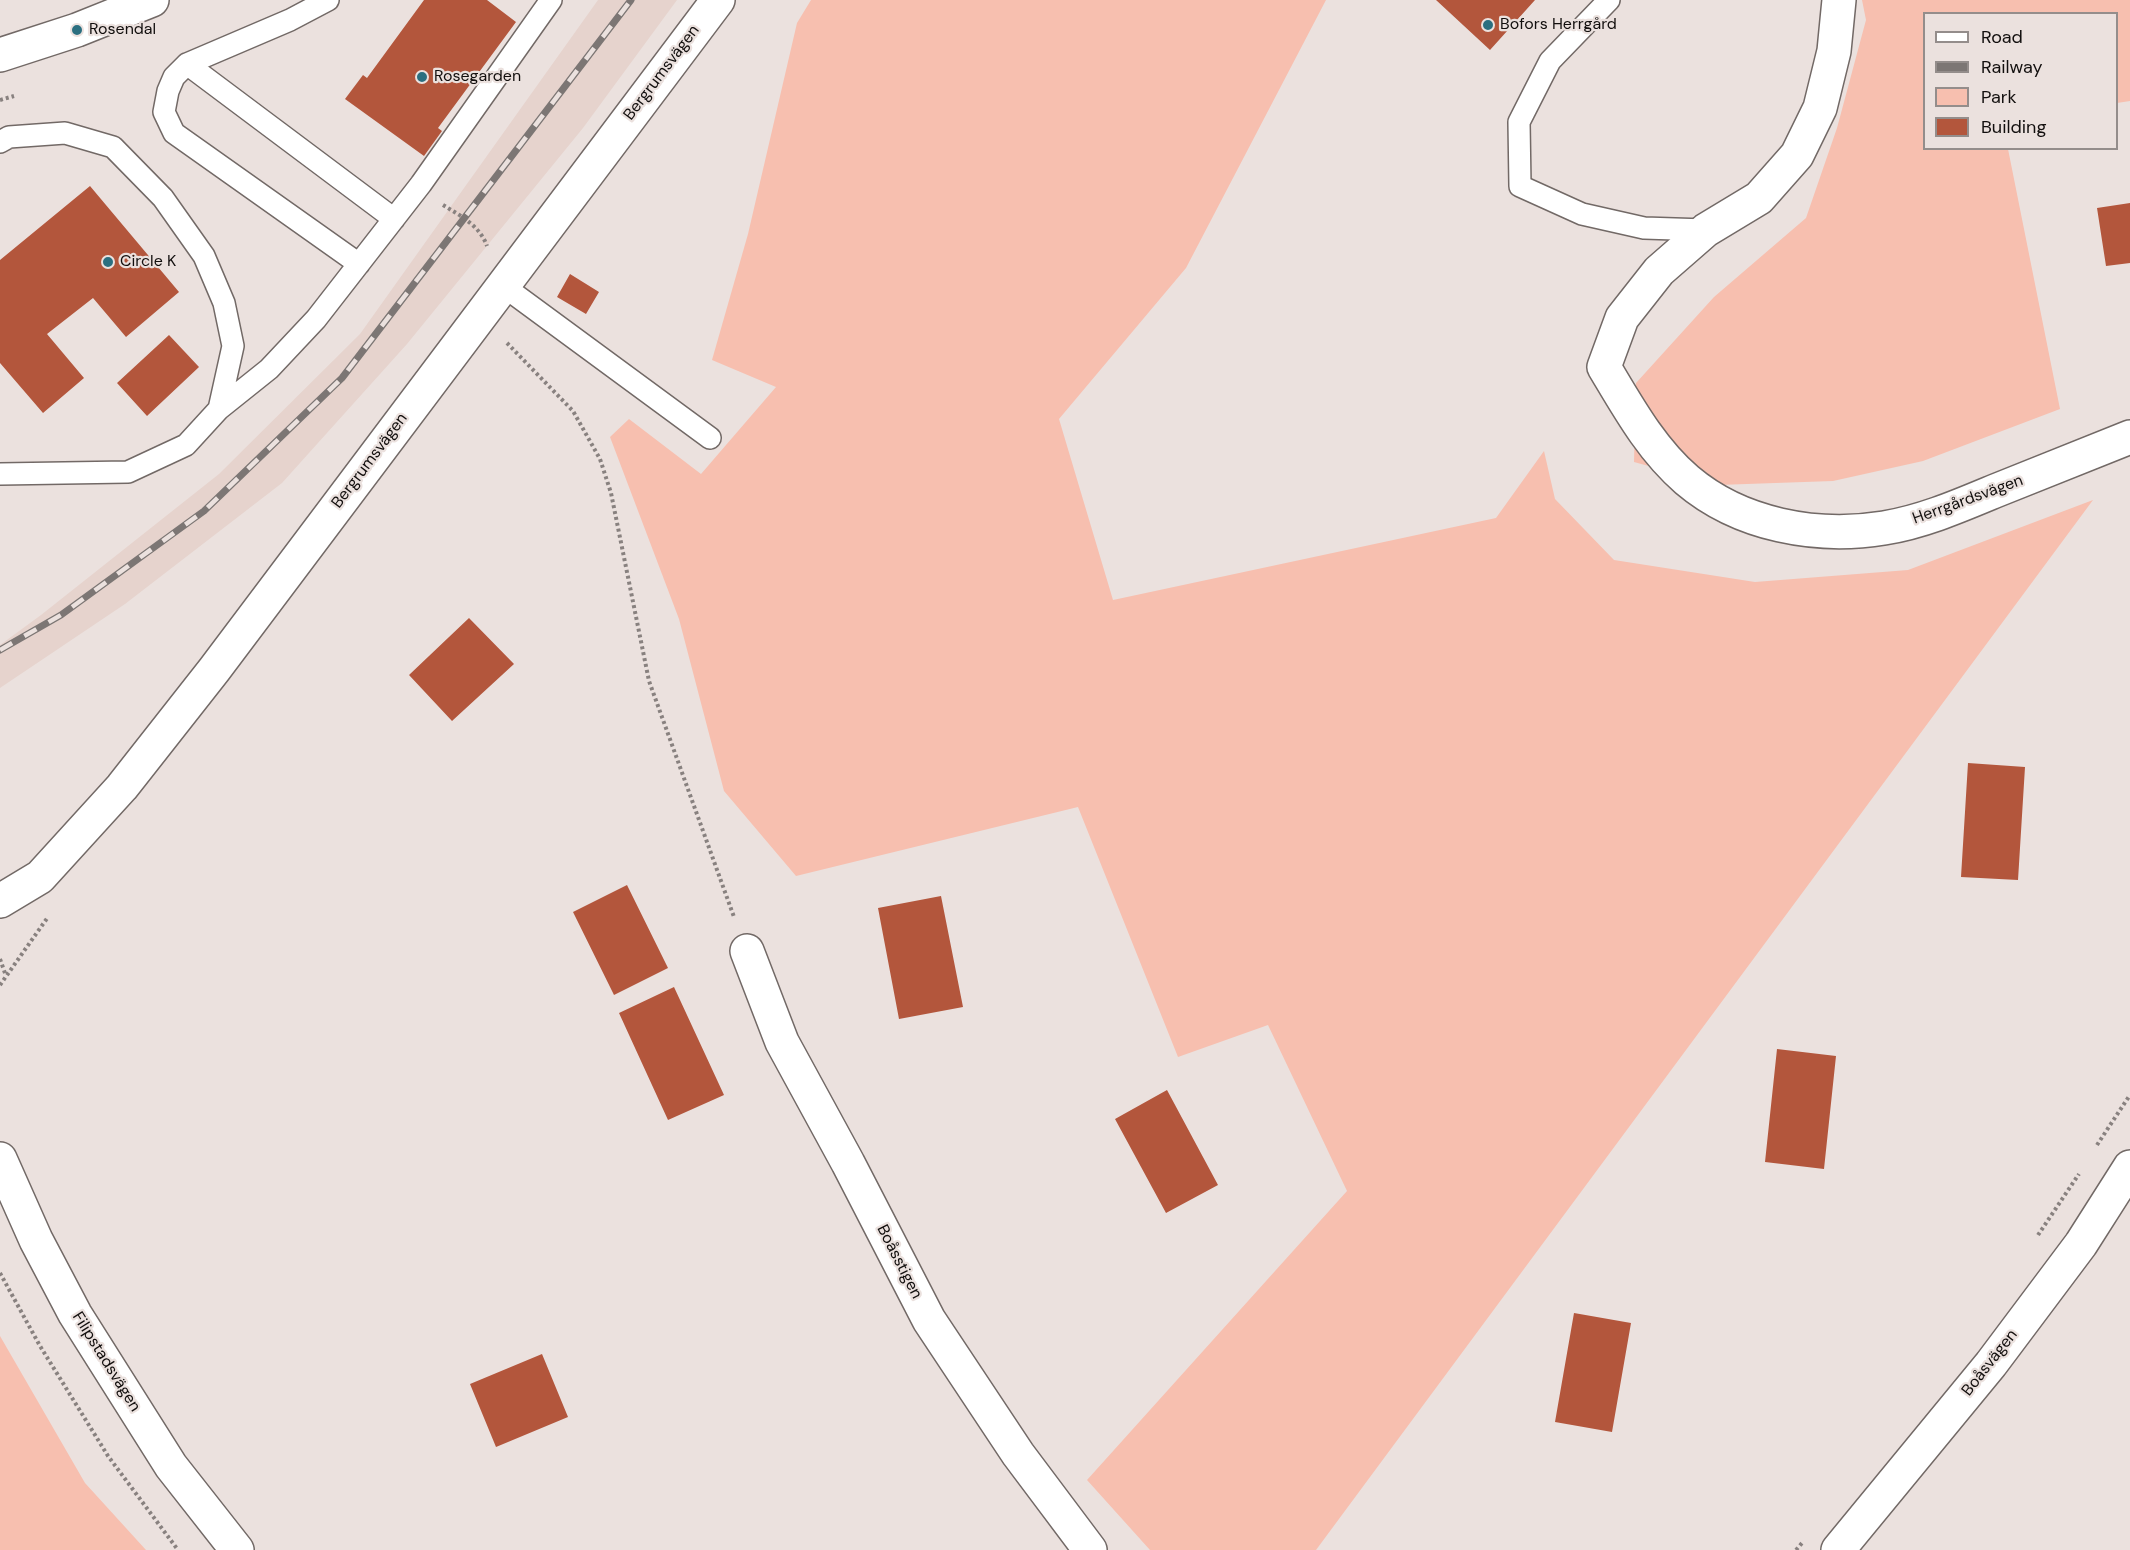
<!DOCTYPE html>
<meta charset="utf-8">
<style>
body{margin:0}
#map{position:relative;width:2130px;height:1550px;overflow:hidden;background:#ebe1de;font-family:"DM Sans",sans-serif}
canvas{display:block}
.legend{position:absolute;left:1923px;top:12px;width:195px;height:138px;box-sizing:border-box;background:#ebe1de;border:2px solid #948d8b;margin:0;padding:8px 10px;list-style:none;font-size:18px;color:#120f0e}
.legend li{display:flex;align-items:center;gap:12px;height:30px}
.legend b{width:30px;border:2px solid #948d8b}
</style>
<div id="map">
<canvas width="2130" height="1550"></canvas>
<ul class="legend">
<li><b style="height:8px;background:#fff"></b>Road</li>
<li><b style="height:8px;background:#7c7674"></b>Railway</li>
<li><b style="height:16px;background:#f7bfaf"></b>Park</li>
<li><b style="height:16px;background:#b3563c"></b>Building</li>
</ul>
</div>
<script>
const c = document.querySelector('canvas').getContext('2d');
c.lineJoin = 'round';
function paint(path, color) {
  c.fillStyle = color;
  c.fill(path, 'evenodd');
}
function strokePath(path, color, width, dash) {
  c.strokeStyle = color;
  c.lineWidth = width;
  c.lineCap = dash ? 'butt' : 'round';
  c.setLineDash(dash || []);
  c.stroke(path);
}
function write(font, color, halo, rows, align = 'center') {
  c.font = font + ' "DM Sans",sans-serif';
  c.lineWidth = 4.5;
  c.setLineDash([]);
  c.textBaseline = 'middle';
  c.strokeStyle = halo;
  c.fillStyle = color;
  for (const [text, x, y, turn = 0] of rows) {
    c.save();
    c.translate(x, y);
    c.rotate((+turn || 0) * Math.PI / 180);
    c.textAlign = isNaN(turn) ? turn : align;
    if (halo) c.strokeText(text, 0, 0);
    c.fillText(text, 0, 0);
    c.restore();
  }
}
paint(new Path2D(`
 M598 0H677L583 128 407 344 282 483 125 604 0 688V645L41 615 219 474 360 334Z`), '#e6d3cd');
paint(new Path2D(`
 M811 0H1326L1186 268 1059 419 1113 600 1496 518 1544 451 1555 499 1614 560 1755 582 1908 570 2093 500 1316 1550H1150L1087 1480 1347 1191 1268 1025 1178 1057 1078 807 796 876 724 791 679 619 610 437 629 419 701 474 776 387 712 360 748 234 797 23Z
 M1862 0H2130V101L2117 103 2116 14H1924V148L2008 149 2060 409 1923 461 1833 481 1718 485 1634 462 1636 383 1714 297 1806 218 1837 128 1866 20Z
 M0 1336 85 1483 146 1550H0Z`), '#f7bfaf');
paint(new Path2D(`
 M424 0H487L516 22 438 128 442 131 424 156 345 99 363 75 367 78Z
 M1436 0H1535L1490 50Z
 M90 186 179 292 126 337 93 298 47 334 84 378 43 413 0 363V260Z
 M2130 203V263L2106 266 2097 208Z
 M570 274 599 292 586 314 557 297Z
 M169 335 199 367 147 416 117 383Z
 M469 618 514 664 452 721 409 675Z
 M1968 763 2025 767 2018 880 1961 877Z
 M627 885 668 968 614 995 573 912Z
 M941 896 963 1007 899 1019 878 908Z
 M674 987 724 1095 668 1120 619 1013Z
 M1777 1049 1836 1056 1824 1169 1765 1162Z
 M1167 1090 1218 1185 1166 1213 1115 1119Z
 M1574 1313 1631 1323 1612 1432 1555 1422Z
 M542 1354 568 1417 496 1447 470 1384Z`), '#b3563c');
const service = new Path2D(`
 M328 0 290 20 187 64 174 77 168 91 164 112 174 133 359 264
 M1609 0 1550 61 1519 122 1520 186 1582 214 1644 228 1706 230
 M187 64 394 219
 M0 142 9 137 65 133 113 147 163 198 204 256 224 303 233 346 219 409 186 445 128 472 0 474
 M502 285 710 438
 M219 409 269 369 316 319 421 184 551 0`);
const minor = new Path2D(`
 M1839 0 1834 51 1820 108 1797 155 1759 198 1706 230 1659 271 1622 318 1604 367C1628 407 1651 449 1687 480 1740 525 1816 539 1884 528 1922 522 1959 506 1995 491 2040 473 2085 455 2130 437
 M747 951 782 1042 848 1163 929 1320 1018 1454 1090 1550
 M1838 1550 1991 1364 2081 1244 2130 1167`);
const tertiary = new Path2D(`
 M0 901 40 877 122 787 214 670 718 0
 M0 1159 36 1240 75 1314 171 1466 237 1550`);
const trunk = new Path2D(`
 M0 55 77 30 152 0`);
strokePath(service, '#726966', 24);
strokePath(minor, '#726966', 36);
strokePath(tertiary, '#726966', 36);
strokePath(trunk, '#726966', 36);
strokePath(new Path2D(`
 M0 100 14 96
 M443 205C461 216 480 226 487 246
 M507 343 573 411 600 459 611 493 649 681 734 917
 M0 959 6 976
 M0 985 48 917
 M2097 1145 2130 1095
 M2038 1235 2079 1174
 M0 1273 40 1346 108 1456 178 1550
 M1796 1550 1802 1543`), '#88817f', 4, [3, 3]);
strokePath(service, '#fff', 21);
strokePath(minor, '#fff', 33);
strokePath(tertiary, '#fff', 33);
strokePath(trunk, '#fff', 33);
const rail = new Path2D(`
 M0 650 61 615 204 511 342 378 631 0`);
strokePath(rail, '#7c7674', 7);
strokePath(rail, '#ebe1de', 4.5, [14]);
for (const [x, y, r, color] of [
 [1488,25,6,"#2b6f80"],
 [77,30,6,"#2b6f80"],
 [422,77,6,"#2b6f80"],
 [108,262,6,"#2b6f80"]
]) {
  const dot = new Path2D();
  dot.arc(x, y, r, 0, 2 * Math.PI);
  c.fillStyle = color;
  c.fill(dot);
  strokePath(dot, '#ebe1de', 2);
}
write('16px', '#120f0e', '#ebe1de', [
 ["Bofors Herrgård",1500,25],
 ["Rosendal",89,30],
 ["Rosegarden",434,77],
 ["Circle K",120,262]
], 'left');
write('16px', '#120f0e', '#ebe1de', [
 ["Bergrumsvägen",662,73,-53],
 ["Bergrumsvägen",370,461,-53],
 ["Herrgårdsvägen",1968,500,-20],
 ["Boåsstigen",899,1262,63],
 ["Filipstadsvägen",106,1362,58],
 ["Boåsvägen",1990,1363,-52]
]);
</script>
